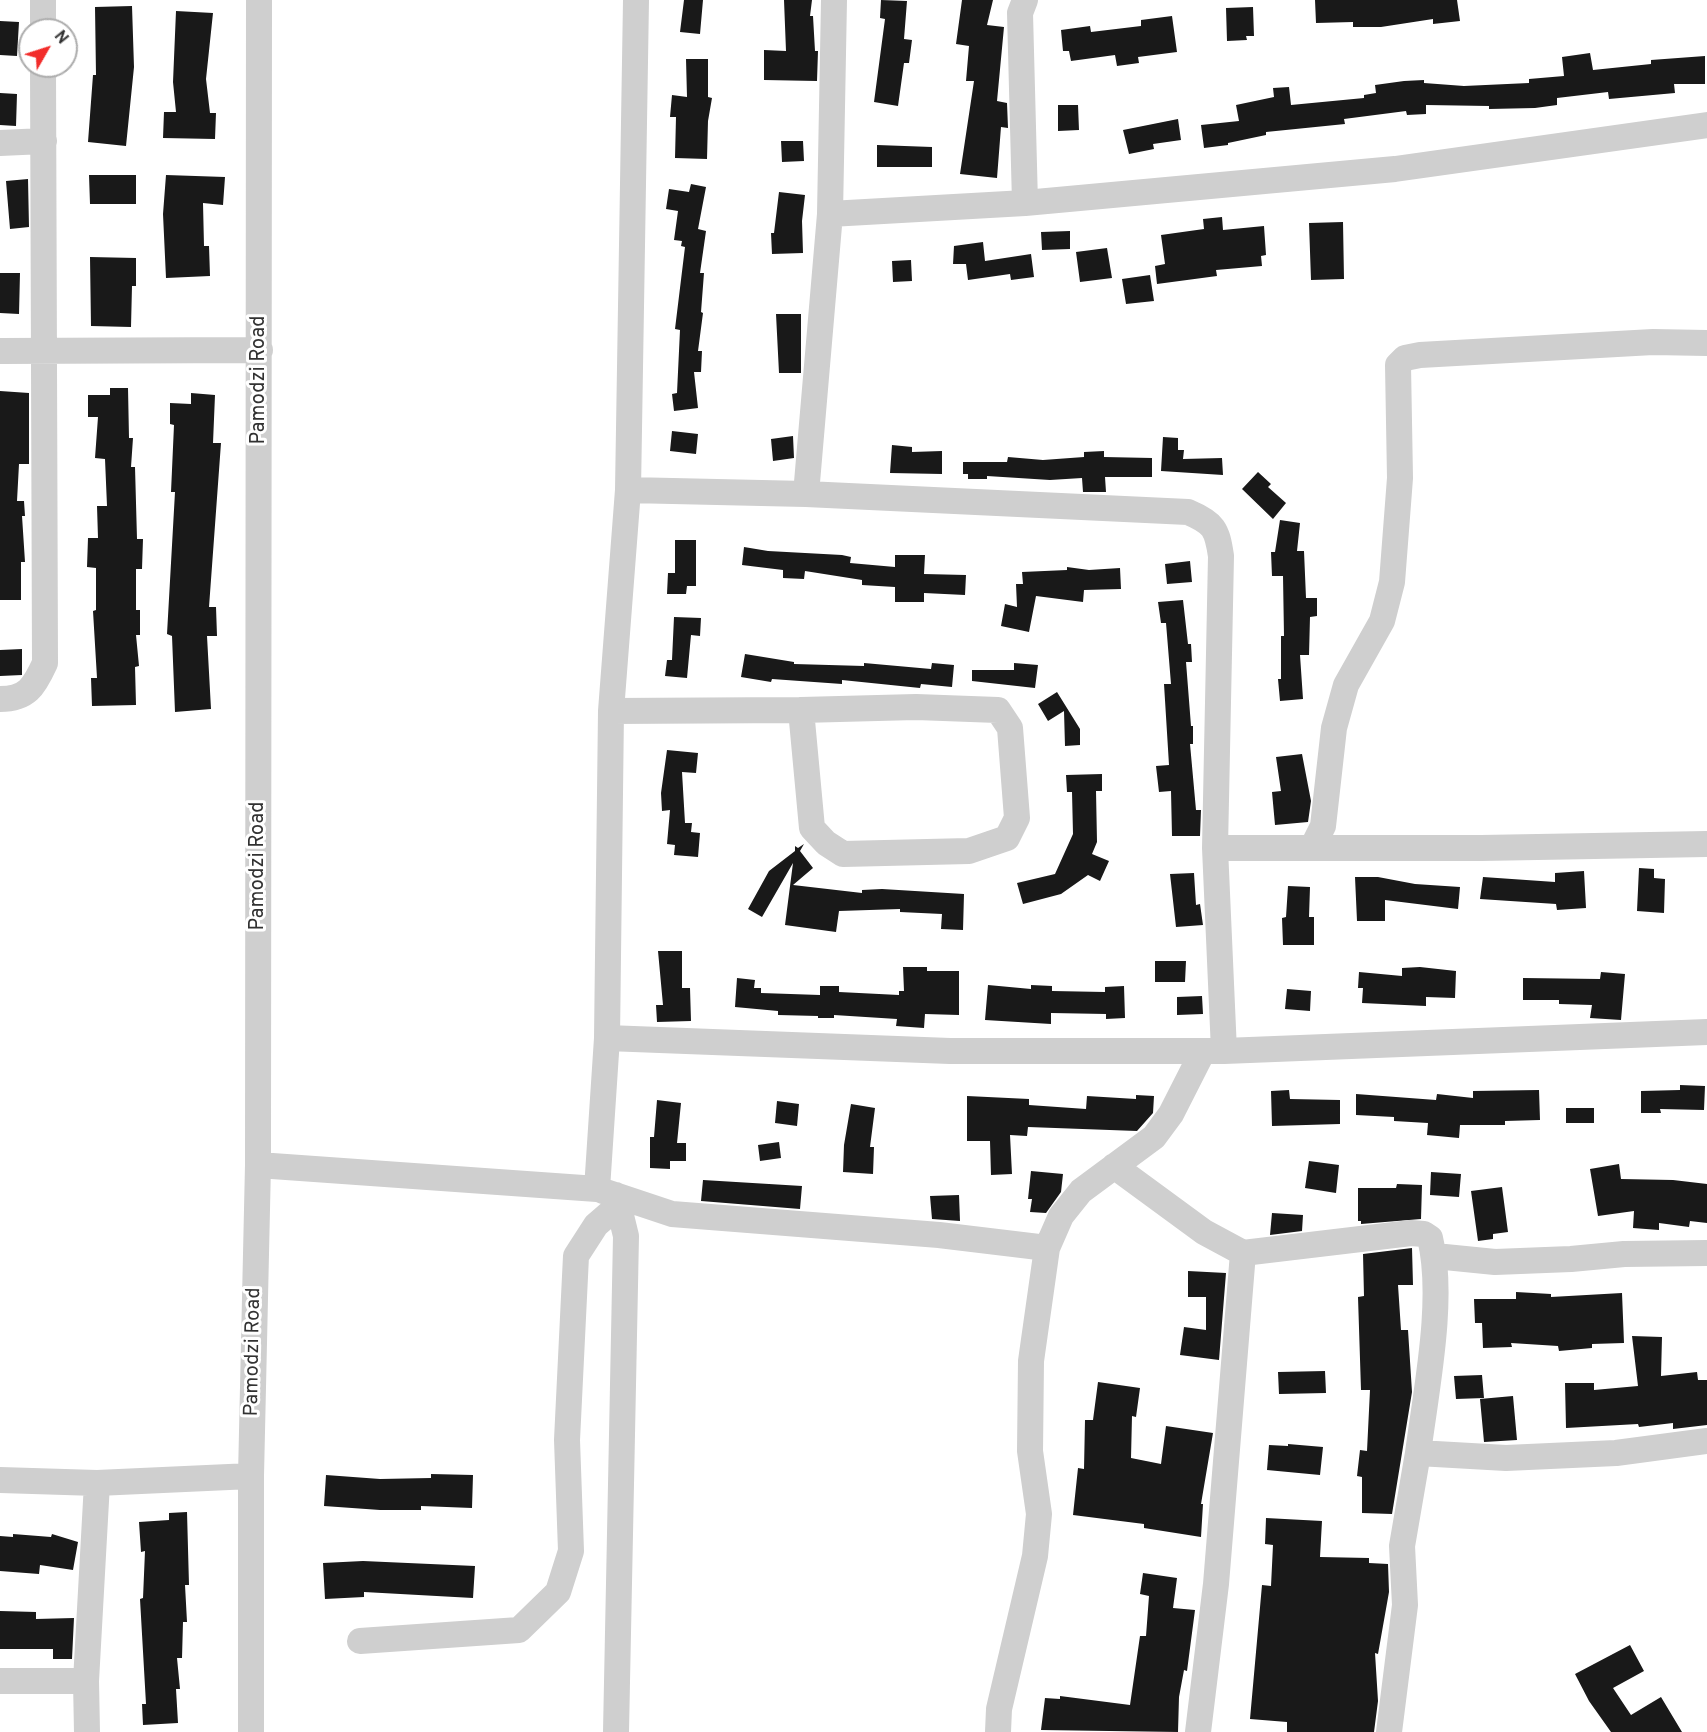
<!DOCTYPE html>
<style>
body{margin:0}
#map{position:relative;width:1707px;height:1732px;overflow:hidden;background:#fff;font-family:Overpass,sans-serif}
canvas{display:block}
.north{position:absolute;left:18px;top:18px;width:60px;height:60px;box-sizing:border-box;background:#fff;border:2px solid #adadad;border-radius:50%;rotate:51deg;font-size:16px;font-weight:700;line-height:24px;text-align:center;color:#323232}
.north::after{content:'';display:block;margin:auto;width:21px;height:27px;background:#f22c2a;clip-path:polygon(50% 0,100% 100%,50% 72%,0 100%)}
</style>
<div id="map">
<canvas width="1707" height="1732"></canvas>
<div class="north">N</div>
</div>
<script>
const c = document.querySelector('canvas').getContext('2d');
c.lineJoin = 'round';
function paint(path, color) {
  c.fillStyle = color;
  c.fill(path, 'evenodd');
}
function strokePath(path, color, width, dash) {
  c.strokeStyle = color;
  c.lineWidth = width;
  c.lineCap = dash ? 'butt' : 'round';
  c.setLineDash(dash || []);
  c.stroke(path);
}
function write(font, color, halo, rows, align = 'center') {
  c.font = font + ' Overpass,sans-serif';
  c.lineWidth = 6;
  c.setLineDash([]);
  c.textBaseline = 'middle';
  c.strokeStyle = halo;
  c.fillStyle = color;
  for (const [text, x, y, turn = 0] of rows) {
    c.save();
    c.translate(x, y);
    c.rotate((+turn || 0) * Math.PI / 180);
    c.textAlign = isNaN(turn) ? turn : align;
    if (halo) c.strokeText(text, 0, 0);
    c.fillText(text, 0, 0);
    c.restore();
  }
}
paint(new Path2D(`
 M684 0H703L700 34 680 32Z
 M784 0H812L810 16H813L815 51H818L817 81 764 80V50L786 51Z
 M881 0 907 1 904 39 912 40 909 63H904L898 106 874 102 885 19 880 18Z
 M962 0H993L987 25 1004 27 997 101 1007 103 1008 128 1001 127 997 178 960 174 974 81H966L969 46 956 44Z
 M1315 0H1457L1460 21 1433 24V19L1381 27H1353V22L1316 23Z
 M132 6 134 67 126 146 88 142 93 75H96L95 7Z
 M1253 7 1254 36H1246L1247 40 1227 41 1226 8Z
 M176 11 213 13 206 79 210 113H216L215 139 163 138 164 112H176L173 82Z
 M1172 16 1177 52 1138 57 1139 63 1117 66 1115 55 1071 61 1069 51H1063L1061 30 1090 26 1091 32 1141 26V20Z
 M0 21 19 22 17 56 0 55Z
 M1590 53 1593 70 1651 64V60L1705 56V84H1674L1675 93 1609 99 1608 92 1557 98V105L1535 108 1489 109V106L1426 105V114L1407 115 1406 111 1344 119 1345 124 1266 132V135L1228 143V145L1204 148 1201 125 1239 121 1236 105 1274 97 1273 88 1289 87 1291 105 1364 98V95L1376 93 1375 85 1404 81 1424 80V83L1464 86 1529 83V79L1564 76 1562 57Z
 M686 59H708V97L712 98 708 121 707 159 675 158 676 117H670L672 95 687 97Z
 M0 93 17 94 16 126 0 125Z
 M1058 105H1078L1079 130 1058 131Z
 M1178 119 1181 140 1153 144 1154 149 1129 154 1123 130Z
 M781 141H803L804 161 782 162Z
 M877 145 932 147V167H877Z
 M89 175H136V204H90Z
 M166 175 225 177 223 205 203 203 204 246H209L210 276 166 278 163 214Z
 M28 179 29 227 10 229 6 181Z
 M691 184 706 187 698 229 706 231 700 273H704L701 312 703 313 698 351H702L701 372H694L698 408 674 411 672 394 677 393 680 330 675 329 685 247 681 246 682 241 674 240 678 211 666 209 669 189 689 192Z
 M779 192 805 195 802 221 803 253 772 254 771 233H774Z
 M1222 217 1223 230 1264 226 1266 255 1261 256 1262 266 1216 270 1217 276 1157 284 1155 266 1165 264 1161 235 1204 229 1203 219Z
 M1343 222 1344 279 1311 280 1309 223Z
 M1070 231V249L1042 250 1041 232Z
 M983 242 985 261 1031 254 1034 277 1011 280 1010 274 968 280 966 264H953L954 246Z
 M1107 248 1112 278 1080 282 1076 252Z
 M90 257 136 258V286H132L131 327 91 326Z
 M911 260 912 281 893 282 892 261Z
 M0 273H20L19 314 0 313Z
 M1150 275 1154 301 1126 304 1122 279Z
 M776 314H801V373H779Z
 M110 388H128L129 438H133L131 467H135L137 539H143L142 569H136V610H140V635H136L139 666 135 667 136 705 92 706 91 678H97L93 611 96 610V568L87 567 88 538H98L97 506H107L105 459 95 458 98 417H88V395H110Z
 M0 391 29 393V464H19L17 501H24L25 516H22L25 562H21V600H0Z
 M191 393 215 395 213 443H221L209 607H216L217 636H207L211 709 175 712 172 636 167 634 175 492H171L174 425 170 424V403L191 404Z
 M672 431 698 434 696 454 670 451Z
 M793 436 794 458 773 461 771 439Z
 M1163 437 1178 438V450H1184L1183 459 1222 458 1223 475 1161 471Z
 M892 445 912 447V452L942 451V474L890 473Z
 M1104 451V457L1152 458V477H1105L1106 492H1083L1082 478 1050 480 987 476V479H968V474H963V462H1007L1008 457 1043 460 1084 457V452Z
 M1258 472 1271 484 1268 487 1286 503 1273 519 1242 489Z
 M1280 520 1300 523 1297 551H1304L1306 598H1317V616L1310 617 1309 655H1300L1303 699 1280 701 1278 679H1281V636H1284L1283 576H1272L1271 552H1275Z
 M675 540H696V586H687L686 594H667L668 573H675Z
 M744 547 768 551 842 555 851 557 850 563 895 567V555H925L924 574 966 575 965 595 924 593V602H895V587L862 585V580L805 571 804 579 783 578V570L742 565Z
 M1190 561 1192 582 1167 584 1165 564Z
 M1067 567 1089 570 1120 568 1121 589 1084 590 1083 602 1036 596 1029 632 1001 626 1005 604 1017 607 1016 584H1023L1022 572 1067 570Z
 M1183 600 1188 644H1191L1192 662H1186L1191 726H1193V744H1190L1196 810H1201L1200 836H1172L1171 791 1159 792 1156 766 1169 765 1164 684H1171L1166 623H1161L1158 602Z
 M674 617 701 618 700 636 691 635 687 678 665 676 667 660H672Z
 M22 649V675L0 676V650Z
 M745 654 794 662V664L864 666V663L931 669 932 663 954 665 952 687 921 684 920 688 842 680V684L772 679 771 682 741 677Z
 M1014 663 1038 665 1035 688 972 681V670H1014Z
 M1057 692 1080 729V745L1065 746 1064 711 1048 721 1038 704Z
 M667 750 698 753 696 773 682 772 685 823H692L691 832 700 833 698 857 674 855 675 845 667 844 670 810 662 811 661 793Z
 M1302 754 1311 801 1308 822 1275 825 1272 792 1281 791 1276 757Z
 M1102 774V791H1096L1097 842 1092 854 1109 861 1100 881 1088 875 1061 894 1023 904 1017 883 1055 874 1073 834 1072 792H1067L1066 775Z
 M804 844 800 851 813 868 793 885 862 893V890L882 889 964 894 963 930 941 929 942 914 900 912V909L839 911 836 932 785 925 793 863 762 917 748 909 769 871 795 851V846L798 848Z
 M1639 868 1654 869V878L1665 879 1664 913 1637 911Z
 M1584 871 1586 908 1557 910 1556 904 1480 899 1483 877 1555 882V873Z
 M1194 873 1196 905 1200 904 1203 925 1176 927 1170 874Z
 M1355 877H1378L1415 884 1460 887 1458 909 1385 900V921H1357Z
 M1288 886 1310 887 1309 917H1314V945H1283L1282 918 1286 917Z
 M658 951H682V988H690L691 1021 657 1022 656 1005H663Z
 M1155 961H1186L1185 982H1155Z
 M903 967H927V971H959V1015L925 1014 924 1028 896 1026 897 1019 834 1015V1018H818V1016L778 1015V1011L735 1007 737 978 755 980 754 988H761V993L820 995V986H839V992L899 995V991H904Z
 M1420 967 1456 971 1455 998 1426 997V1006L1362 1003 1363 988H1358L1359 972 1402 976V968Z
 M1601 972 1625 974 1621 1020 1590 1018 1592 1005 1559 1004V1000H1523V978L1600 979Z
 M988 985 1031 989V985L1052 986V991L1105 992V987L1124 986 1125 1018 1106 1019V1014L1051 1013V1024L985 1020Z
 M1287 989 1311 991 1310 1011 1285 1009Z
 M1202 996 1203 1014 1177 1015V997Z
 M1680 1085 1705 1086 1704 1110 1660 1109 1661 1113H1641V1091L1680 1090Z
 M1289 1090 1290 1099 1340 1100V1124L1272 1126 1271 1091Z
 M1539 1090 1540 1120 1505 1121V1125H1460L1459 1138 1427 1135 1428 1123 1394 1121V1117L1356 1115V1094L1436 1100 1437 1094 1473 1098V1091Z
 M1136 1095 1154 1096 1153 1113 1137 1131 1028 1127 1027 1136 1010 1135 1012 1174 991 1175 990 1141H967V1096L1029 1099V1105L1086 1109 1087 1096 1136 1099Z
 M657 1100 681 1103 677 1143H686V1161H670V1169L650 1168V1137H654Z
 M777 1101 799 1104 797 1126 775 1123Z
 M851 1104 875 1108 870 1147H874L873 1174 843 1172 844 1145Z
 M1566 1108H1594V1123H1566Z
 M779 1142 781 1158 760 1161 758 1145Z
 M1309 1161 1339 1165 1336 1193 1305 1188Z
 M1619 1164 1621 1179 1673 1180 1707 1184V1223L1690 1221 1689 1227 1659 1223V1230L1633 1228 1634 1211 1598 1216 1590 1169Z
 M1031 1171 1063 1174 1061 1192 1046 1213 1030 1212 1032 1199H1028Z
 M1431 1172 1461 1174 1459 1197 1430 1195Z
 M703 1180 802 1186 800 1209 701 1201Z
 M1397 1184 1422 1185 1421 1219 1361 1224V1221H1358V1188H1396Z
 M1502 1187 1508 1232 1493 1234V1239L1478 1241 1471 1191Z
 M959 1195 960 1221 932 1219 930 1196Z
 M1272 1213 1303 1215 1302 1231 1270 1235Z
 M1412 1248 1413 1285H1398L1401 1330H1408L1412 1392 1392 1514 1362 1513V1477L1357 1476 1360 1450 1367 1451 1370 1390H1361L1358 1297 1364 1296 1363 1254Z
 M1188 1271 1226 1273 1219 1360 1180 1355 1184 1327 1206 1330V1297H1188Z
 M1516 1292 1551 1294V1297L1622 1293 1624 1343 1592 1344V1348L1559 1351 1558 1346 1511 1343 1512 1347 1483 1348 1482 1323H1475L1474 1299H1516Z
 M1632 1336 1662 1337 1661 1376 1697 1372 1698 1380H1707V1425L1673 1429V1423L1639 1427 1638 1424 1566 1428 1565 1383H1594V1390L1638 1386Z
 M1325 1371 1326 1393 1279 1394 1278 1372Z
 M1482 1375 1484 1398 1456 1399 1454 1376Z
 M1098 1382 1140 1388 1136 1417 1132 1416 1131 1458 1161 1464 1166 1426 1213 1433 1201 1504H1203L1201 1537 1144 1528V1524L1073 1515 1078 1468 1084 1469 1085 1420H1093Z
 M1513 1396 1517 1440 1484 1442 1480 1399Z
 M1288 1444 1323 1447 1320 1475 1267 1470 1269 1445 1288 1446Z
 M431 1474 473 1475 472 1508 421 1506V1510H380L324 1506 326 1475 380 1479 431 1478Z
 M187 1512 189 1585H185L187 1622H183L182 1658H177L180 1689H176L178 1723 143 1725 142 1704H146L140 1599 143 1598 145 1551 141 1552 139 1522 169 1520V1513Z
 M1266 1518 1322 1521 1320 1557 1369 1558V1563L1388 1564 1389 1592 1378 1654 1375 1653 1378 1701 1374 1732H1287V1722L1250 1719 1262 1585 1271 1586 1273 1545 1265 1544Z
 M13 1534 51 1537 52 1534 78 1542 73 1570 40 1565 39 1574 0 1571V1536L13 1537Z
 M363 1561 475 1566 473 1598 364 1592V1597L325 1599 323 1563Z
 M1143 1573 1177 1578 1173 1608 1195 1610 1187 1671 1184 1670 1179 1697 1178 1732 1041 1730 1045 1698 1060 1699V1696L1130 1705 1140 1636H1146L1149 1596 1140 1594Z
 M0 1611 36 1612V1619L74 1618 72 1659H53V1649H0Z
 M1630 1645 1644 1671 1613 1688 1631 1715 1661 1697 1682 1732H1611L1589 1701 1575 1674Z`), '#191919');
strokePath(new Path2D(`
 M43 0V30
 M636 0 628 490 611 711 607 1038 950 1051H1224L1707 1032
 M0 143 44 141
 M1025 203 1395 169 1707 125
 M830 214 1025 203 1020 13 1025 0
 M0 351 260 350
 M628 490 806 494 1188 512C1214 523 1217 529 1221 556L1215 848 1224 1051
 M806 494 830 214 834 0
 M0 699C27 699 34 687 45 663L43 66
 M916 707 998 710 1010 728 1017 818 1007 838 969 851 843 854 826 843 812 828 801 710Z
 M611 711 801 710
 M1313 846 1323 826 1334 728 1346 685 1382 621 1392 582 1400 478 1398 365 1405 358 1420 355 1653 342 1707 343
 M1215 848H1481L1707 844
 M258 1165 597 1189 607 1038
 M1114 1166 1204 1232 1243 1253 1411 1233 1424 1234 1430 1238C1445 1299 1426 1390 1418 1453
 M603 1191 672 1214 939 1235 1047 1248
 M616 1195 626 1236 616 1732
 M1435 1256 1495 1262 1571 1259 1624 1254 1707 1253
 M0 1480 97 1483 251 1476
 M360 1641 519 1630 558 1592 571 1551 567 1440 576 1256 596 1225 618 1206
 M0 1681H86
 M87 1732 86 1681 97 1483
 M251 1732V1476L258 1165 259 0
 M998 1732 999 1709 1035 1556 1039 1514 1030 1451 1031 1361 1047 1248 1061 1216 1081 1191 1154 1137 1171 1114 1203 1051
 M1198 1732 1216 1584 1243 1253
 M1389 1732 1405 1605 1402 1546 1418 1453 1506 1458 1616 1453 1707 1441`), '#cfcfcf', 26);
write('20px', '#323232', '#fff', [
 ["Pamodzi Road",260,380,-90],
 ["Pamodzi Road",259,866,-90],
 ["Pamodzi Road",254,1352,-89]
]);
</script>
